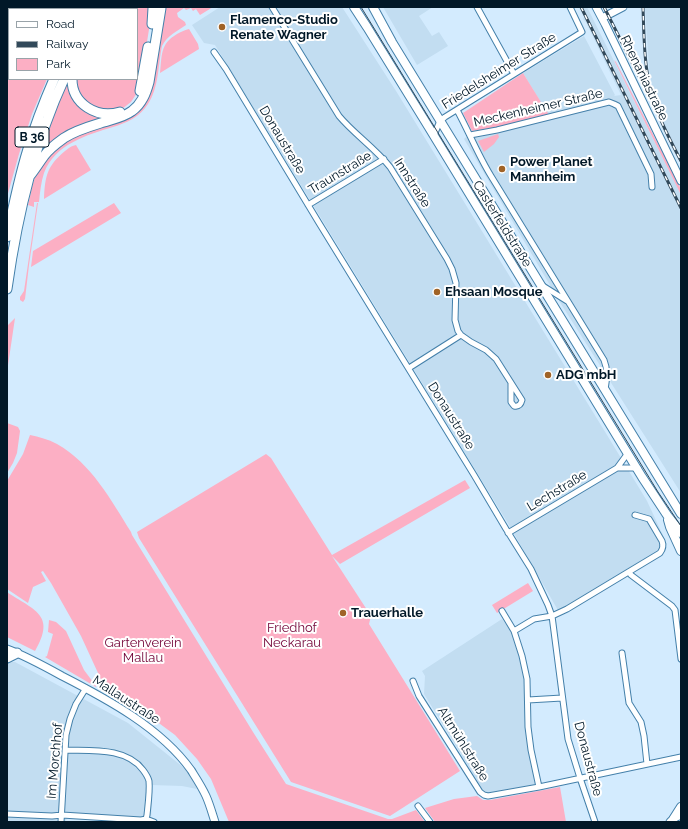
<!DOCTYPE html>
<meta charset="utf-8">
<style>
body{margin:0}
#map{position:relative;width:688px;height:829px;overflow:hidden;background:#d3ebfe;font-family:Raleway,sans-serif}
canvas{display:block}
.frame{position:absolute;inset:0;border:8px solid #011828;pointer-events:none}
.legend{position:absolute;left:8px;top:8px;width:130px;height:72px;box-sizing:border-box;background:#fff;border:1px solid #99a3a9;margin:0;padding:5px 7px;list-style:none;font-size:12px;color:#011828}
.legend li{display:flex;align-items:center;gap:8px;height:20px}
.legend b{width:20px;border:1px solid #99a3a9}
</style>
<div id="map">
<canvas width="688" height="829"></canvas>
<div class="frame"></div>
<ul class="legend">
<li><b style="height:5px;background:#fff"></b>Road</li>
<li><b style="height:5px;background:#32495a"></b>Railway</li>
<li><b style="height:11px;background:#fcafc4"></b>Park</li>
</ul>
</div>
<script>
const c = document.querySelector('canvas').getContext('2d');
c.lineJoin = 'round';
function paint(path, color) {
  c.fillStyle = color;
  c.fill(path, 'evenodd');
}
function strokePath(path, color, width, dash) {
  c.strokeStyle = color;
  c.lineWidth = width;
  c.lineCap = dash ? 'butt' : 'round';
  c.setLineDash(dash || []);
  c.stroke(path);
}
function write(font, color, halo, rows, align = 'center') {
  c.font = font + ' Raleway,sans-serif';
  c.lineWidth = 4;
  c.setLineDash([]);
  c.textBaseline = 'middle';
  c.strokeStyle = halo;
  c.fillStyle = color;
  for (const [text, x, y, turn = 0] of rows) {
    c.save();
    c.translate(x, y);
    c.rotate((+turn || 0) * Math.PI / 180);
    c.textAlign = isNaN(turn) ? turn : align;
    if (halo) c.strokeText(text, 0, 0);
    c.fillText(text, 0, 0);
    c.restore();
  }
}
paint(new Path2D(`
 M220 7H342L396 91 607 435 647 501 667 544 559 612 509 525 215 45 204 43 192 25Z
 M383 7H433L419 16 432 36 439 32 448 46 417 65Z
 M579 7H587L681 195V493L561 304 464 139 472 131 504 126 548 114 523 73 584 36 615 95 614 96 621 95 586 22 583 19 584 17Z
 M645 7H681V158L663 122 654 96 649 69Z
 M502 619 512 632 521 656 525 679 527 727 536 785 488 793 483 790 424 694 425 676 422 671Z
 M7 662H15L128 723 188 771 197 789 182 786 152 785 151 822 67 819 64 822H7Z`), '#c2ddf1');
paint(new Path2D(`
 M7 7H83L82 9H9V79H47L32 114 19 154 7 197Z
 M110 7H147L150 10 151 17 141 79 137 93 131 102 122 109 102 112 81 99 74 79H137V9H108Z
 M168 7H213L200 15 196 9 193 11 191 8 186 10 184 8 177 13 178 17 185 22 186 25C177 31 167 36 162 46 158 65 159 87 148 104 140 117 126 123 113 127 87 135 55 144 44 173 41 182 40 192 39 202H34V207L28 205 33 183 37 171 61 143 138 108 162 11Z
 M189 29 198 44 199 49 160 73C162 55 160 44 177 34 181 32 184 30 189 29Z
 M614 60 616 62 681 189V195Z
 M523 73 549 115 504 126 472 131 463 113Z
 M68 79 72 93 106 117C75 126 60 131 39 156L50 123Z
 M498 134 499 137 494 144 484 152 478 141Z
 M76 145 91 170 44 199C45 176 47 166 65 151 69 148 71 146 76 145Z
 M37 203H38L29 265 25 299 23 302 20 300V297L24 291Z
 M114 203 121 213 31 267 33 251Z
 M15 318 7 372V332L8 325Z
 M7 423 18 427 20 431 17 453 13 463 7 473Z
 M30 435C39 437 48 439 57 444 91 463 111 500 131 532L132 535 253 732 286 784 388 819H392L416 810 425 822H229L211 779 197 759 175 735 129 701 104 686 81 636 51 583 43 571 41 572 46 581 33 587 28 603 7 589V481L23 454Z
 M266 454 271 458 332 555 465 480 470 488 340 564 332 556 371 616 369 624 460 771 390 816 291 782 139 538 137 532Z
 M528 583 533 591 497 613 492 605Z
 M7 592C33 610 57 614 35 651L7 637Z
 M49 620 56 622 66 631 84 670 96 686V687L45 657 47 656 53 634 48 632Z
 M560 787 566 822H435L425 808 454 799 477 796 483 800H490Z`), '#fcafc4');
const street = new Path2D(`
 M272 7 339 116C354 134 375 148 390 167L447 259 452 269 456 283 455 320 458 331 461 335 471 342 486 350 496 359 522 400C521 404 519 407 514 406L511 402V383
 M477 7 514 74
 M214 52 226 69 319 223 474 475 506 529 531 569 548 605 552 616 568 739 580 778 595 822
 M457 110C469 132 478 155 491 176L604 360C608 370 607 378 605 389
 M434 135 440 121 445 117 582 32 570 7
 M470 135 497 130 609 102 614 104 618 106 651 174 652 187
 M308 205 384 159
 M543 286 567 301
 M409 368 461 335
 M617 468H638
 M508 533 617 468 628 453
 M629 572 631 575 672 606 675 610 681 659
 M502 611 514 631 522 656 527 679 528 727 531 750 539 787
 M514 631 534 619 552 616 567 609 660 553C663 549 664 546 662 541L649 519 635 515
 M622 653 629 703 641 722 644 736 647 764
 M413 681 419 696 480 792 484 795 488 796 539 787 681 757
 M528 700 562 698
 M65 750C91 751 126 747 143 770 146 774 148 777 149 781 150 791 148 805 147 815L146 819
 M418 806 430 822
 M7 814 52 816 62 815 141 820 146 819 154 822
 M61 822 66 735 70 719 76 704 86 688`);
const secondary = new Path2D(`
 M596 7 605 24 681 181
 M602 18 623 7
 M7 649C26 656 44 666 62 676 107 699 161 728 191 770 196 778 202 787 206 796 210 805 212 813 215 822
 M670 822 674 818 681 815`);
const primary = new Path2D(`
 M354 7 367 27 428 126 642 477 667 515 681 533
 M373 7 392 42 681 514
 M668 520 670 527 681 551
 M674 818 681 807`);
const highway = new Path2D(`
 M90 9 91 7
 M101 9 102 7
 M152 24 153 8
 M72 79C72 104 97 119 120 112
 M140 91 148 47
 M28 178C34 171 38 164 44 156 49 149 57 143 64 138 76 130 91 126 104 122 114 119 124 117 132 111 142 104 146 93 149 82L161 8
 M7 237C13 207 19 178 28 149 35 125 44 102 54 79
 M7 289C17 217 33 146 64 79
 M7 658 17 653`);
strokePath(street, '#4480aa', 7);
strokePath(secondary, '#4480aa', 9);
strokePath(primary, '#4480aa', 10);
strokePath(highway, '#4480aa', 11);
strokePath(street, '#fff', 5);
strokePath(secondary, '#fff', 7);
strokePath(primary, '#fff', 8);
strokePath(highway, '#fff', 9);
strokePath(new Path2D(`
 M361 7 658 492 681 526`), '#32495a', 1);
const rail = new Path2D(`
 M581 7 681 208
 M604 7 649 96
 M643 7C644 37 644 67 652 96 659 119 670 140 681 161`);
strokePath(rail, '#32495a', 3);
strokePath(rail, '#fff', 1.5, [4.5]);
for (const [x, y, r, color] of [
 [222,27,4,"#a06327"],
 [502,169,4,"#a06327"],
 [437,292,4,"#a06327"],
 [548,375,4,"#a06327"],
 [343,613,4,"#a06327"]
]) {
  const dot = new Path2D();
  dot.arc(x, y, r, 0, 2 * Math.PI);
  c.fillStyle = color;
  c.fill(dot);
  strokePath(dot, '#fff', 1.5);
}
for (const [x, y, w] of [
 [32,137,34]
]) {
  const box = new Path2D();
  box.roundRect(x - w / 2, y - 10, w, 20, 3);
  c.fillStyle = '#fff';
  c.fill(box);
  strokePath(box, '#011828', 1);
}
write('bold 12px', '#011828', null, [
 ["B 36",32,137]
]);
write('bold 13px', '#011828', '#fff', [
 ["Flamenco-Studio",230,20],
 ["Renate Wagner",230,35],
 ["Power Planet",510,162],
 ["Mannheim",510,177],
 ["Ehsaan Mosque",445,292],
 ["ADG mbH",556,375],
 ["Trauerhalle",351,613]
], 'left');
write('13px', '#011828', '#fff', [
 ["Friedelsheimer Straße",499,71,-32],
 ["Rhenaniastraße",644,78,64],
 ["Meckenheimer Straße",538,108,-13],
 ["Donaustraße",282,140,59],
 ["Traunstraße",340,173,-31],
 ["Innstraße",412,183,57],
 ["Casterfeldstraße",502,224,58],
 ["Donaustraße",451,416,58],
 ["Lechstraße",557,491,-31],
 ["Mallaustraße",126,700,33],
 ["Altmühlstraße",463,744,58],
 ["Donaustraße",588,759,75],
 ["Im Morchhof",55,761,-85]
]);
write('13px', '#730538', '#fff', [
 ["Friedhof",292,628],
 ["Neckarau",292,643],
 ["Gartenverein",143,643],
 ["Mallau",143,658]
]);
</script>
